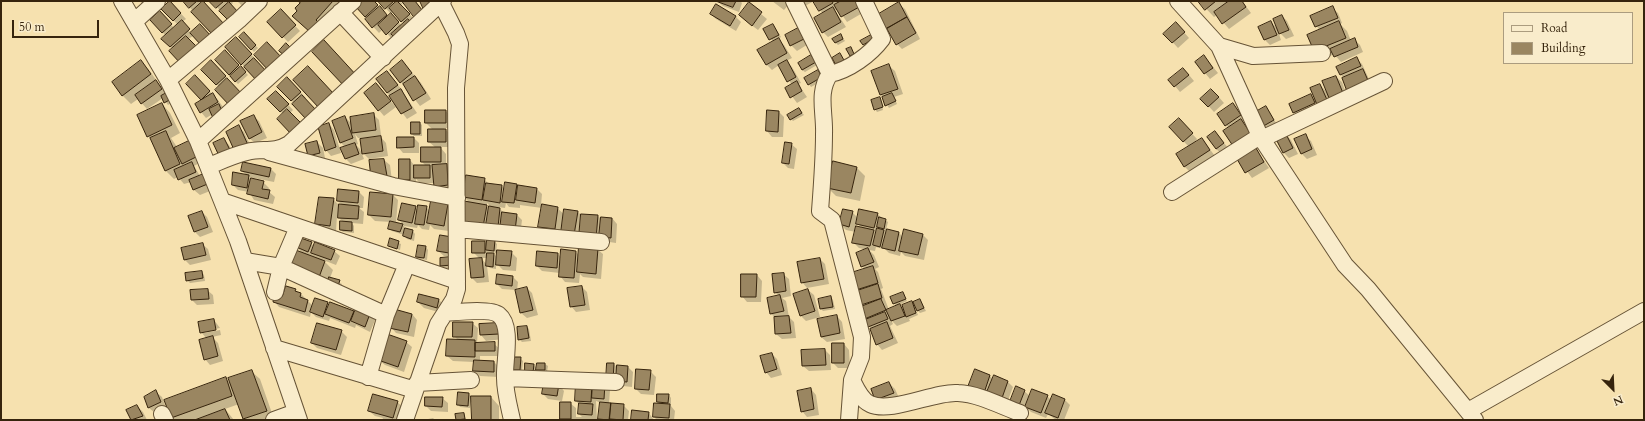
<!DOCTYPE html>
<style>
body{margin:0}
#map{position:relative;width:1645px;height:421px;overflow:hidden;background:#f6e1af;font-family:Cardo,serif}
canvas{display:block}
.frame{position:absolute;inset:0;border:2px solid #36240d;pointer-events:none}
.legend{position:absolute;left:1503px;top:12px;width:130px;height:52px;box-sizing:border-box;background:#f9eccb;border:1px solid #ab9c7f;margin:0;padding:5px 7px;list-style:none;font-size:12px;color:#36240d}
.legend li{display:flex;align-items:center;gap:8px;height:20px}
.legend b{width:20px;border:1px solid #ab9c7f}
.north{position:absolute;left:1593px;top:369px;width:40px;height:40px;-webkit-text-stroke:3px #f9eccb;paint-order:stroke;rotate:156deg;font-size:11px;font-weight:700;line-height:16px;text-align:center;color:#36240d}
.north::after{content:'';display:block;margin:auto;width:14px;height:18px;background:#36240d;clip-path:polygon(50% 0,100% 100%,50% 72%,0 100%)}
.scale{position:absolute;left:12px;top:20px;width:87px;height:18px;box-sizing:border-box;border:2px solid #36240d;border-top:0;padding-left:5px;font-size:12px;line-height:14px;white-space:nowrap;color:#36240d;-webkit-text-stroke:3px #f9eccb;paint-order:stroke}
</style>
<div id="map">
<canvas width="1645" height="421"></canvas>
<div class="frame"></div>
<ul class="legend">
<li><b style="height:5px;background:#f9eccb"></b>Road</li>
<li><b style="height:11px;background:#9a8661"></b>Building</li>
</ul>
<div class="north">N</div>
<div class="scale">50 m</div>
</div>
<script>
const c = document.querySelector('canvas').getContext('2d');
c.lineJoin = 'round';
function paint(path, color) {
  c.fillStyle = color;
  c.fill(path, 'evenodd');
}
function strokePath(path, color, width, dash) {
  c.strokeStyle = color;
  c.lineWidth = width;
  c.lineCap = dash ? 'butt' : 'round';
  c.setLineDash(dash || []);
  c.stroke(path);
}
paint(new Path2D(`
 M140 1H164L151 14Z
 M184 1H199L201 3 193 11Z
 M211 1H231L233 3 231 5 235 26Z
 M237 1H262L250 13Z
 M299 1H339L344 6 319 40 293 16 299 11 301 3Z
 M362 1H374L388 17 391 14 402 26 404 23 393 12 391 14 379 1H399L401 3 404 1H415L431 21H418L403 3 401 5 415 20 392 39 383 29 379 33 366 19 367 18 356 6Z
 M717 1H740L742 3 739 12 723 6Z
 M772 1H785L789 4 784 10Z
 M800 1H860L866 11 847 22 838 9 835 10 846 27 828 37 823 32V14L814 1 805 6Z
 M1199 1H1242L1251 13 1229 29 1217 15 1214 17Z
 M170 2 186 19 182 22 193 36 173 49 163 39 166 36 151 20 160 13 174 28 178 25 163 9Z
 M749 4 767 19 758 30 746 21Z
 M899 4 905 9 920 39 902 49 897 44 878 15Z
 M716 5 736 17 741 22 736 31 716 19 711 14Z
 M1332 8 1338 13 1342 23 1340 24 1347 31 1351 41 1354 39 1360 45 1363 52 1341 62 1334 54 1324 59 1320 31 1311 17Z
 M281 11 300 31 288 42 269 22Z
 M1282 16 1287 21 1294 36 1286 39 1278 31 1281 40 1270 45 1265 40 1271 22 1279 30Z
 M1176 23 1189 38 1178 48 1165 34Z
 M773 25 781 37 778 39 784 45 792 58 786 61 792 67 801 83 798 84 807 97 797 103 786 88 792 85 779 65 772 70 766 64 773 42 765 30Z
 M799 28 810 43 797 51 791 45Z
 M244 34 258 48 254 52 240 37Z
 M841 35 845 41 838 45 836 43Z
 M236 38 257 61 247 70 242 64Z
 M332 50 365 85 355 95 346 87Z
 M225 51 248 75 238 84 216 60Z
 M811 56 817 65 805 72 802 70Z
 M1204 56 1218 73 1210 79 1196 62Z
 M1357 59 1362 64 1374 90 1344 78 1341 75 1338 67Z
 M141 62 149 70 166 94 175 101 168 105 163 98 147 109 138 99 131 104 123 96 113 83Z
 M211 62 231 82 219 87 203 70Z
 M889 66 895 71 903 94 894 97 897 104 889 108 881 95Z
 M407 67 421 83 431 99 420 106 401 82Z
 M818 71 824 80 811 87 805 78Z
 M387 72 403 91H402L417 113 407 119 377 79Z
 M1189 75 1194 81 1180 92 1170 80Z
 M195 77 218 100 223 107 221 109 225 116 213 114 206 118 201 112 203 101 187 84Z
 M1336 77 1342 82 1348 99 1335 103 1328 97 1333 108 1300 118 1294 112 1311 96 1316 101 1320 85 1327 92Z
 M293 84 306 98 305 99 294 103 279 87Z
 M381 90 396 107 384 116 365 94Z
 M276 92 293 110 290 113 283 114 269 99Z
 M1217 95 1224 103 1214 112 1202 99Z
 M880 98 883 110 877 112 875 109Z
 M162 104 170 113 180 133 171 138 177 147 191 141 203 161 194 166 200 176 215 189 200 195 194 190 191 182 184 184 178 177 174 179 165 170 153 141 148 136Z
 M1233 104 1246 120 1243 122 1256 140 1229 128 1226 125Z
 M1266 107 1278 126 1266 132 1261 127Z
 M799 109 804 115 793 121 791 119Z
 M446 111 451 117V128H444L451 135V147H440L446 154V165L452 171 453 190 440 192 434 183H420L416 179V185L400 180 410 160 415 166H426L422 162 436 148 429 142 433 130 426 123Z
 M768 111 779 112 784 117 783 137H772L767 131Z
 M373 114 379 120 381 135H379L386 143 388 156 369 159 363 153 361 138H358L355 134 358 144 356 145 360 149 364 159 351 164 345 158V147L341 143 345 117 352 124Z
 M253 116 259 121 267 138 255 143 249 138Z
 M420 123 422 125V136H414L412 134Z
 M329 124 334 130 341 153 331 156 326 150Z
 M1184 125 1197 139 1193 145 1202 139 1215 156 1190 172 1184 166 1189 147 1170 127Z
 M239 127 244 132 253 151 241 156Z
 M1215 132 1229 149 1222 154 1216 149Z
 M1286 135 1291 140 1298 154 1289 158 1284 153Z
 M1305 136 1311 141 1317 155 1307 159 1302 154 1296 140Z
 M414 138 419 143V153H403L398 147Z
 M223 139 229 145 236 159 227 164Z
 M317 142 323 148 325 158 314 161 309 155Z
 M791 144 797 149 794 169 788 168 783 163Z
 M1256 149 1269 168 1252 178 1238 159Z
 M384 160 390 165 392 181 370 161Z
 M857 168 865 176 860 201 836 196 828 188Z
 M271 169 276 174 274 182 249 177 252 180 263 182 269 188 268 191 275 197 273 204 254 200 249 192 238 190 233 185 247 176 242 171Z
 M484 179 490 185 502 186 505 190 506 184 537 189 542 194 541 205 557 208 565 215 578 212 582 216H598L602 220 612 218 617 224 616 243 545 232 539 226 542 208 520 205V208L509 207 506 203 505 208 498 207 504 213 517 215 522 220 520 236 489 232 470 203 464 197ZM487 203 490 206 489 209 487 206Z
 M339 190 359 192 364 197 363 208H359L364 212 363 224 352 223 354 226V233L343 232 341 230 344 223 337 216 336 231 322 230 317 224 333 199 339 205 343 206 338 201Z
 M393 195 398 200 396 223 404 225V229L413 231 415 234 414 241 407 239 404 235 392 231 389 228 391 222 375 221 369 215Z
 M447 205 453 210 449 231 434 229 430 225 429 230 422 229 418 225 417 228 404 226 399 220 415 207 418 210 426 207 430 211Z
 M202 212 207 217 213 232 200 237 195 232 189 217Z
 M852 212 858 218 877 214 888 222 886 230 899 233 903 237 904 231 923 235 928 240 924 260 905 256 901 252 900 256 889 253 883 247V249L876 247 875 251 869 250 874 255 879 267 875 269 878 272 883 288 881 289 889 310 897 307 894 303 902 293 907 301 899 305 905 310 911 302 917 307 920 300 926 311 920 313 915 308 918 315 909 319 910 321 897 326 891 320 893 324 890 326 898 343 882 350 877 344 871 329 859 309V291L857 289 865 269 862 266 868 250 859 248 853 242 856 232 846 230 840 224ZM857 223 862 228 856 227Z
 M440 236 455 258 444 256 438 251Z
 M299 238 315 246 334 251 340 256 336 265 323 260 333 270 330 278 342 284 340 291 326 288 303 254 296 246Z
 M391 240 401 244 400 250 389 246Z
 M494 241 497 244 496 253 492 252 498 258 511 252 517 258 516 271 503 270 496 263V269L490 268 487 266 489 282 477 283 472 278 480 259 473 252 485 242 488 245ZM481 258H488L487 265Z
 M202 244 208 249 211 260 190 265 185 260Z
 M426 247 428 250 427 260 420 259 417 256Z
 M597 249 603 254 601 279 583 277 580 274 579 283 565 282 560 276V273L542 271 537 266 558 254 561 257 576 252 579 255Z
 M441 259 454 268H444L441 266Z
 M820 259 825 264 829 284 807 288 802 282Z
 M202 272 204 275 205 281 190 283 187 280Z
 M783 274 789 279 791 296 782 298 786 301 789 317 794 322 796 338 782 339 776 334 775 317 771 314 768 298 779 296 775 292Z
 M757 275 762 281 761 302H747L742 296Z
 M513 277 518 282 517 290 527 288 532 293 538 315 527 318 521 313 516 290 502 289 497 284Z
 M582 287 587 292 590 310 576 312 571 306Z
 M207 290 213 295 214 304 197 305 192 300Z
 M808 290 814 295 820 317 806 321 801 316Z
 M301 294 313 306 315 299 355 314 358 307 376 318 370 332 356 325 355 328 330 318 329 321 316 317 311 312 310 317 279 307 274 301 283 297Z
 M831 297 833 300 835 309 823 311 821 309 819 300Z
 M439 300 444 305 442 313 424 308 418 302Z
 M412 314 417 320 414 337 396 333 391 327Z
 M837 316 842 322 845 339 827 342 821 337Z
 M214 320 220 328 204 331V333L220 330 221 335 212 337 218 343 223 361 210 365 205 359 207 339 201 332Z
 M472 323 478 328 477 344H494L500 349V356H480V362H494L500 368 499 377 480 376 474 371V362L453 361 447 356 458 340 454 336Z
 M498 324 504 339 486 341 481 335 480 325Z
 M527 327 529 329 531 341 522 342 519 339Z
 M341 331 347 337 341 355 317 348 312 343Z
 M406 342 412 347 404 372 385 365 379 360Z
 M844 344 849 350 850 368H838L833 363Z
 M825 350 830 355 831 370 809 371 803 366 802 351Z
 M772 354 777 359 782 375 771 378 766 372Z
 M520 358 523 361 522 372H517L514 369Z
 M545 364 548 366 547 372H540L536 368V375L528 374 534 365 537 368Z
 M614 364 618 369 628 367 633 372 632 387 623 386 618 373H616L615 383 609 382Z
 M251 371 260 379 274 419 245 420 239 404 225 409 234 420H174L172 417 225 378 232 384Z
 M650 371 656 377 654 395 641 394 636 389Z
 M990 376 993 379 1008 382 1013 387 1007 403 975 393Z
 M577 383 610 390 609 404 623 405 629 411 628 420H601L599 418 601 403 596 401 597 420H562L561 418 570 403 576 408V417H582L579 414V404L576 401Z
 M889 383 895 389 899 398 876 399Z
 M559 385 564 391 562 401 548 399 543 394Z
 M811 389 816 395 819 415 807 417 802 411Z
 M1024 391 1030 396H1047L1051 400H1065L1070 405 1064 420H1056L1048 414 1046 418 1031 412 1026 407 1024 412 1016 410Z
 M156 392 162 397 166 408 155 413 149 408 145 397Z
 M459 393 469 394 472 397H491L499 406V420H473L472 402H471L470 408 460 407 458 404Z
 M658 395H669L671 398V406L675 411 674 420H657L654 417 660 405 658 402Z
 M442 398 448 403V412L431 411 426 406Z
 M397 402 403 407 399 420H382L383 418 375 416 369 411Z
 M137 406 143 412 147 420H132L128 411Z
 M648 412 654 420H632Z
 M456 414H464L466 420H457Z
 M433 418 435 420H423Z`), '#0003');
const building = new Path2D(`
 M170 1 181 13 173 21 161 9Z
 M183 1H197L189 8Z
 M203 1 224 24 213 35 191 12Z
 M209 1H224L216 8Z
 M298 1H333L316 20 319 23 310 32 292 16 297 11 295 8 300 3Z
 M360 1H374L378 5 365 17 355 6Z
 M378 1H394L385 9Z
 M397 1 410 14 401 22 389 8Z
 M402 1H415L426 15 418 22Z
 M420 1H432L425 12Z
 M716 1H736L733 7Z
 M813 1H832L833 3 819 11Z
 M841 1H858L861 6 841 17 834 5Z
 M1198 1H1216L1205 10Z
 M1229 1H1242L1246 7 1222 24 1214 12Z
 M229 2 238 12 229 21 219 11Z
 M749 2 762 12 752 26 739 15Z
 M899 2 907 17 885 29 877 15Z
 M716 4 736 16 730 26 710 14Z
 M380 6 387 15 372 28 365 19Z
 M1333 6 1338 18 1315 27 1310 16Z
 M833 7 841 22 822 33 814 18Z
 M281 9 296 25 282 38 267 22Z
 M160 11 172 24 162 33 150 20Z
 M391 13 399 22 386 35 378 25Z
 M1282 15 1289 30 1279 34 1273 19Z
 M907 17 916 33 896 45 887 29Z
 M408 19 413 25 397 40 391 34Z
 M182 20 190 29 170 47 161 39Z
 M1271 21 1277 35 1264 40 1258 27Z
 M1339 21 1346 38 1314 51 1307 35Z
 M1176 22 1185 32 1172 43 1163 34Z
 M200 24 211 36 201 45 190 33Z
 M773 24 779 35 769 40 763 29Z
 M800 27 806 38 790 46 785 35Z
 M244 32 256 45 251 50 239 37Z
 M841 34 843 39 835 43 832 39Z
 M871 35 873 39 863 45 860 41Z
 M186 36 198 48 181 64 169 51Z
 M236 37 252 54 241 65 225 47Z
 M779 38 787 53 766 65 757 50Z
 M1355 38 1358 47 1334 57 1330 49Z
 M324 40 358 77 346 88 312 52Z
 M267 42 283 59 270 72 254 55Z
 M286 43 293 50 286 57 279 51Z
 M851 47 854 54 850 56 846 49Z
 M225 50 239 65 229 75 215 60Z
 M840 53 845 62 837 67 832 58Z
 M811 55 816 62 802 70 798 63Z
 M1204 55 1213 68 1204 74 1195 62Z
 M1357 57 1361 66 1340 75 1336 67Z
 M254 58 268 73 258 82 244 67Z
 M141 60 151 74 122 96 112 82Z
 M211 60 226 76 216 85 201 70Z
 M402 60 412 73 400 83 390 70Z
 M787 60 796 77 787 82 778 65Z
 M889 64 898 89 880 95 871 71Z
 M241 66 246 72 235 82 230 76Z
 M308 66 334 94 319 108 293 80Z
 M1183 68 1189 75 1174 87 1168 80Z
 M1363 69 1370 85 1348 94 1342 78Z
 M818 70 822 77 808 85 804 78Z
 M387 71 398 85 387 93 376 79Z
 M195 75 210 91 201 100 186 84Z
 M415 76 426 93 413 101 403 84Z
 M1336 76 1343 93 1329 98 1322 81Z
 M287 77 301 92 291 101 277 87Z
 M227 78 243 95 231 107 215 90Z
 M156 80 162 89 141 104 135 95Z
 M797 81 802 91 790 98 785 88Z
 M376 83 391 101 378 111 364 93Z
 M1320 84 1328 102 1318 107 1310 88Z
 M401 89 412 108 401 114 389 96Z
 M1211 89 1219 97 1208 107 1200 99Z
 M170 91 173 98 164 103 161 96Z
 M276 91 289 104 280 112 267 99Z
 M213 93 218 102 200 113 195 104Z
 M892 93 896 101 885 106 882 97Z
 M1311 94 1315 103 1293 113 1289 104Z
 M302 95 316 110 306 119 292 104Z
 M880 97 883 107 874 110 871 100Z
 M162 103 172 125 147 137 137 115Z
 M1233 103 1241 115 1225 126 1217 114Z
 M219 104 223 114 213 118 209 109Z
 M1266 106 1274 120 1260 128 1252 114Z
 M799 108 802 113 790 120 787 115Z
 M287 109 303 125 292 135 277 119Z
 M425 110H446V123H425Z
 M767 110 779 111 778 132 766 131Z
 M374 113 376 130 352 133 350 117Z
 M254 115 262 132 249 139 240 121Z
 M345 116 353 138 340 143 332 121Z
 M1179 118 1193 133 1183 142 1169 127Z
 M1241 119 1251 134 1233 146 1223 131Z
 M411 122H420V134H411Z
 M329 123 336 147 325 151 318 127Z
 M239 125 248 145 235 152 226 132Z
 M428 129H446V142H428Z
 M166 131 180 164 165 171 150 138Z
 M1215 131 1224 143 1216 149 1207 137Z
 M1286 134 1293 148 1283 153 1276 139Z
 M1306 134 1312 149 1301 154 1294 139Z
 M381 136 383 151 362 154 360 139Z
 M397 137H414V147L397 148Z
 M224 138 232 154 221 160 213 143Z
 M1202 138 1210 150 1184 167 1176 154Z
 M191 140 198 156 182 164 174 148Z
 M317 141 320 153 308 156 305 144Z
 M785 142 792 143 789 164 782 163Z
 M355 143 359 154 345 159 340 148Z
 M421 147H441V162H421Z
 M1256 148 1264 162 1245 173 1237 159Z
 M384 159 387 176 371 178 369 160Z
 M399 159H410V180H399Z
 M833 161 857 167 851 193 827 188Z
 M192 162 196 172 178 180 174 170Z
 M243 162 271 168 269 177 241 171Z
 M447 164 448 185 434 187 432 165Z
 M414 165H430V178H414Z
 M233 172 249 175 247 188 232 185Z
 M206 173 210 183 193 190 189 180Z
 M466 175 485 178 482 200 463 197Z
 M251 178 264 181 262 189 270 190 268 199 247 194Z
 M505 182 517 184 514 203 502 202Z
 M486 183 502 185 500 203 483 200Z
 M518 185 537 188 535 203 516 200Z
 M338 189 359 191 358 203 337 201Z
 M370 192 393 194 391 217 368 215Z
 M319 197 334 198 330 226 315 224Z
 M431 201 448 204 444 226 427 223Z
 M464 201 487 205 483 227 460 224Z
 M402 203 416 206 412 223 398 220Z
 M339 204 359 206 358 219 338 218Z
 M542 204 558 207 555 229 538 227Z
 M418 205 427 206 424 225 415 224Z
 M489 206 500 208 498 227 486 225Z
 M564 209 578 211 574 235 561 233Z
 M843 209 853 211 849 227 839 224Z
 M859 209 878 213 874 228 856 224Z
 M202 211 208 227 194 232 188 216Z
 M502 212 517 214 515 231 500 229Z
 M581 214 598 215 596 239 579 237Z
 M601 217 612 218 611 238 599 237Z
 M879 217 886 219 884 229 877 227Z
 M340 221 352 222V231L340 230Z
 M390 221 403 224 400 232 388 229Z
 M856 226 874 230 870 246 852 243Z
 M405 228 413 230 411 239 403 236Z
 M877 228 884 230 880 247 873 245Z
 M887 229 899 232 895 251 882 248Z
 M904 229 923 234 918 255 899 251Z
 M440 235 452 237 449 253 437 251Z
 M298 237 312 242 308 252 294 246Z
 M390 238 399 241 397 249 388 246Z
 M487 240H495L494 251 486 250Z
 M472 241H485V253H472Z
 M315 242 335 250 331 260 311 253Z
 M203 243 206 255 184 260 181 248Z
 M418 245 426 246 424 258 416 257Z
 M579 246 598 248 596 274 577 272Z
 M868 248 874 262 861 267 856 253Z
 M293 249 325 261 318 280 286 269Z
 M561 249 576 251 574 278 559 277Z
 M497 250 512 251 510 266 496 265Z
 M537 251 558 253 557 268 536 266Z
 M487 253H494L493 267 486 266Z
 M452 257V265L440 266V258Z
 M482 258 484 277 471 278 469 259Z
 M820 258 824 279 801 283 797 262Z
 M873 266 878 283 856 290 851 273Z
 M202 271 203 278 186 281 185 273Z
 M784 273 786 291 774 293 772 274Z
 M497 274 513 276 512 286 496 284Z
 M741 274H757L756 297H741Z
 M329 277 340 280 337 289 327 285Z
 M878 284 882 298 858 306 854 292Z
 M286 286 296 289 295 291 301 293 300 297 308 300 305 312 273 302 275 294 282 296Z
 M582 286 585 305 570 307 567 288Z
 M527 287 533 310 520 313 515 290Z
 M208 289 209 299 191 300 190 290Z
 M808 289 815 311 800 316 793 294Z
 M903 292 906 299 893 304 890 297Z
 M419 294 439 299 437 308 417 302Z
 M780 295 784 311 770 314 767 298Z
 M831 296 833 307 820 309 818 299Z
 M315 298 328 302 323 317 310 312Z
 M881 299 886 310 862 320 858 308Z
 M920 299 924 308 917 311 913 302Z
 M912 301 916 313 906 317 902 305Z
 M330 302 354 311 349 323 325 314Z
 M900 304 905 316 891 321 886 310Z
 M357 306 371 311 365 327 351 321Z
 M394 309 412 314 408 332 389 328Z
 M885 312 888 319 868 327 865 320Z
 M837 315 840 333 821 337 817 319Z
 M789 316 791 333 775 334 774 317Z
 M214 319 216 330 200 333 198 322Z
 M453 322H473L472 337H453Z
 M887 322 893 338 876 345 870 329Z
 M317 323 342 330 336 350 311 343Z
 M499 323V334L480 335 479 324Z
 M527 326 529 338 518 340 517 327Z
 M387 334 407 341 398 367 378 360Z
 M213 336 218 356 204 360 199 340Z
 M447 339 475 340V357L446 356Z
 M495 342V351H475V343Z
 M832 343H844V363H832Z
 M825 349 826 365 802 366 801 350Z
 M772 353 777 369 765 373 760 356Z
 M514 357H521L520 370H513Z
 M474 360 494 361V372L473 371Z
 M525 363 534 364 533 373 525 372Z
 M537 363H545V370H536Z
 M607 363H614L613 381 606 380Z
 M617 365 628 366 627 382 616 381Z
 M636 369 651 370 649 390 635 389Z
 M975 369 990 375 984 393 968 387Z
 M252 370 267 411 243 419 228 378Z
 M994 375 1008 381 1002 398 987 392Z
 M226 377 232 396 171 418 164 400Z
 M544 382 559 384 557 396 542 394Z
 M576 382 592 383 591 402 575 401Z
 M593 382 605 383 604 399 592 398Z
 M889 382 894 393 875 400 871 389Z
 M1016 386 1025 390 1018 408 1009 404Z
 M811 388 814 409 801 412 797 391Z
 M1032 389 1048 395 1041 413 1025 407Z
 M156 390 161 402 148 408 144 397Z
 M458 392 469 393 468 406 457 405Z
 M373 394 398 401 393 418 368 411Z
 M657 394H669L668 403 657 402Z
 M1053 394 1065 399 1058 418 1045 413Z
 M471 396H491V420H472Z
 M425 397H443L442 407 425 406Z
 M560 402H571V419H560Z
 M600 402 611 403 609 420 598 419Z
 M579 403 593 404 592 415 578 414Z
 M611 403 624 404 623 420 610 419Z
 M654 403 670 404 669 418 653 417Z
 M137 405 143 416 131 420 126 410Z
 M225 409 230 420H195Z
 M632 410 649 412 648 420H631Z
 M464 413 465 419 456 420 455 414Z`);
paint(building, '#9a8661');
strokePath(building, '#36240d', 1);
const minor = new Path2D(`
 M122 1 168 80
 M259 1 239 20 168 80 198 141 238 241 299 420
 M794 1 830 74C817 92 825 113 824 134 824 159 822 185 820 211L832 220 862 337 861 357 852 380 849 420
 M1178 1 1219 46 1260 136 1264 138 1270 135 1384 81
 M340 12 383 58
 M135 21 157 1
 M1219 46 1253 56 1322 53
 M830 74C849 70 870 55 882 39L864 1
 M198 141 353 1
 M269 152 393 186 457 198
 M209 166C221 161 234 155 247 152 263 148 274 153 289 144L443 1
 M1172 192 1260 136 1345 265 1368 289 1475 420
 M222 201 457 281
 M298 227 281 267 386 315
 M457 229 601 242
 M245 261 281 267 275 292
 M445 313C457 312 491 308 499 315 513 326 504 362 505 378 505 392 509 406 512 420
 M274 348 415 390
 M368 377 386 315 407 264
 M505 378 616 382
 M852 380C856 388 861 400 870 404 891 414 935 391 958 393 979 394 1001 406 1020 413
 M417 383 471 380
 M1468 411 1644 311
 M162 414 165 420
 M274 420 296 412
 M405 420 438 324 454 299 457 289 456 88 460 44 456 33 441 3`);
strokePath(minor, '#665336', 18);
strokePath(minor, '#f9eccb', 16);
</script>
